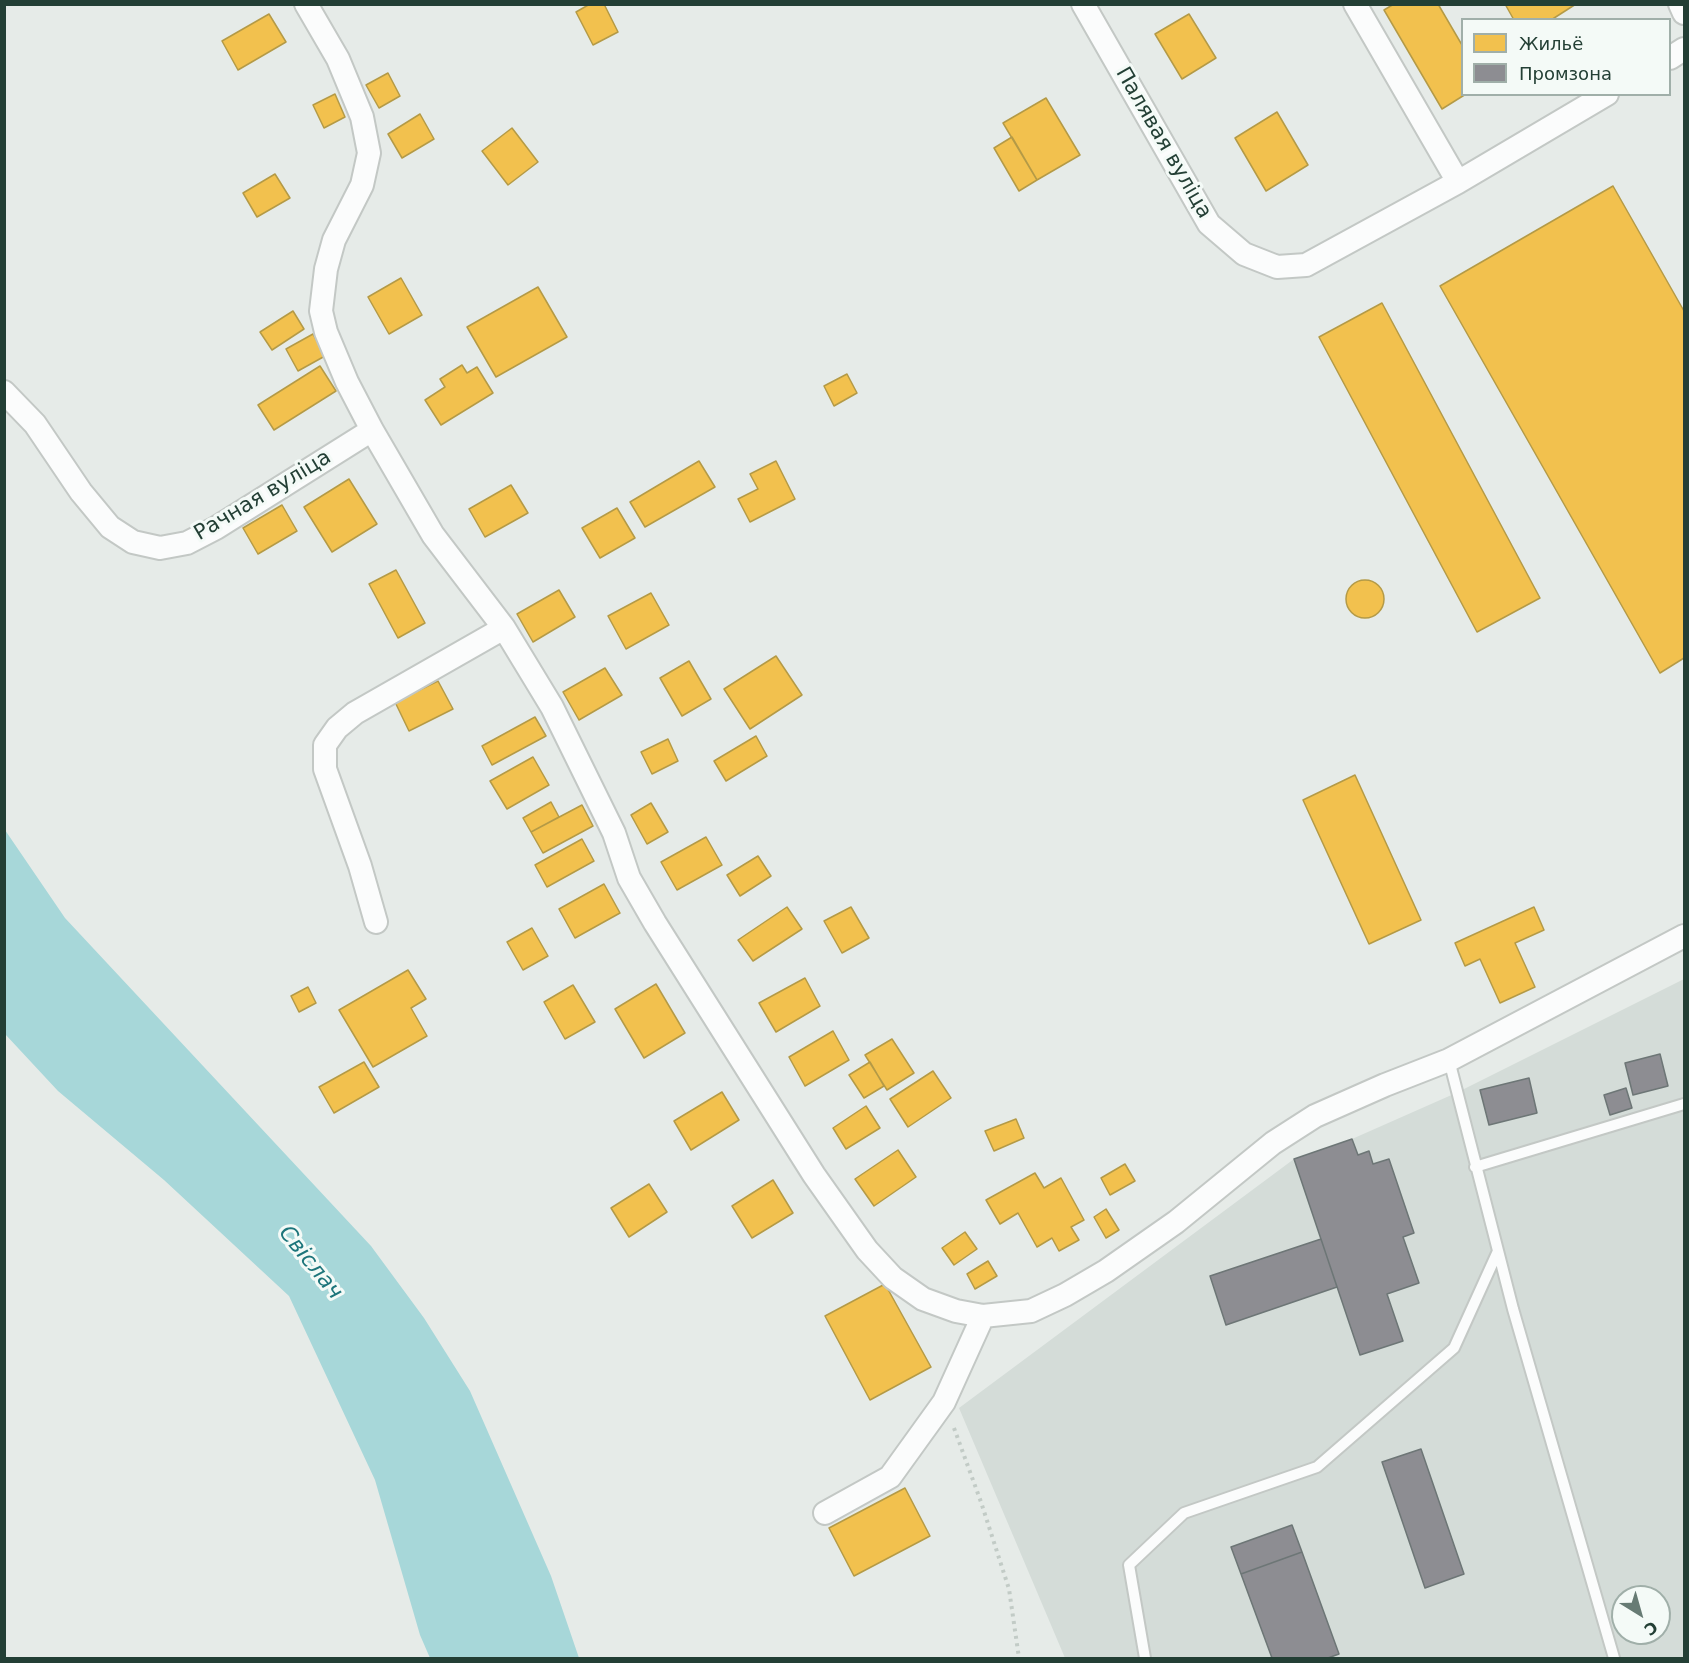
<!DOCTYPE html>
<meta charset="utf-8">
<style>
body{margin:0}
#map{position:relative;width:1689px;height:1663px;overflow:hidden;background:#e6ebe8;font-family:"DejaVu Sans",sans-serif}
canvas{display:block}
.frame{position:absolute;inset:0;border:6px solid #233f35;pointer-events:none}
.legend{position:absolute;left:1461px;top:18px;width:210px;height:78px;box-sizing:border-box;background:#f4faf7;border:2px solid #a0afa9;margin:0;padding:8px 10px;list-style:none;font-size:18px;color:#233f35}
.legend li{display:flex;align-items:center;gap:12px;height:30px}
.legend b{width:30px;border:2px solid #a0afa9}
.north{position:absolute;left:1611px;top:1585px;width:60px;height:60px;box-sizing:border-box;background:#f4faf7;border:2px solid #a0afa9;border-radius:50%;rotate:143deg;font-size:16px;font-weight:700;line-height:24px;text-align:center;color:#233f35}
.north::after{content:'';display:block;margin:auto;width:21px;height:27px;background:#677b74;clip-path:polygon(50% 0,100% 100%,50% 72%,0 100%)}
</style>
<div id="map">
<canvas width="1689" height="1663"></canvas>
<div class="frame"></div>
<ul class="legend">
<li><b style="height:16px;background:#f2c14e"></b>Жильё</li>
<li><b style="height:16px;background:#8d8d92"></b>Промзона</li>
</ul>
<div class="north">С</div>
</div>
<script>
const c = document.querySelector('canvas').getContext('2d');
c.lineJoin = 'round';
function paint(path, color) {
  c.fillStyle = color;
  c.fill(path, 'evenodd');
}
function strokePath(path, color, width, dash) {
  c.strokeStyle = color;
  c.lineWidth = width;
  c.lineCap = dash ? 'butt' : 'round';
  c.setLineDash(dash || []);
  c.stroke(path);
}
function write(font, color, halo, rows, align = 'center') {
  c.font = font + ' "DejaVu Sans",sans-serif';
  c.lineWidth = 6;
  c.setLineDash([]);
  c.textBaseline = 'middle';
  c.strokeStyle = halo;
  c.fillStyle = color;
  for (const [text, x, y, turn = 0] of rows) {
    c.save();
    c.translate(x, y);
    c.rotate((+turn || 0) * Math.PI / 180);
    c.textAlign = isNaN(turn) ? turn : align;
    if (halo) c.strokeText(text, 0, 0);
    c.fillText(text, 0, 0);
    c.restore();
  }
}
paint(new Path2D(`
 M1684 979V1658H1065L959 1408 1294 1159 1352 1139 1456 1093ZM1623 1597H1659V1633H1623Z`), '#d4dcd8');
paint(new Path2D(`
 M5 830 65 918 371 1246 424 1318 470 1391 551 1576 579 1658H430L420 1635 375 1480 289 1296 164 1180 58 1091 5 1034Z`), '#a7d7d9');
const homes = new Path2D(`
 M590 4H604L618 32 593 45 576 12Z
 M1394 4H1438L1462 45V94H1466L1442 109 1384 10Z
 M1505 4H1576L1551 20H1514Z
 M269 14 286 42 238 70 222 41Z
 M1189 14 1216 58 1182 79 1155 34Z
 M388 73 400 96 379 108 366 85Z
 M335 94 345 117 324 128 313 105Z
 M1046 98 1080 155 1037 180 1003 123Z
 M1277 112 1308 165 1266 191 1235 138Z
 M420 114 434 139 402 158 388 134Z
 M512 128 538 162 508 185 482 151Z
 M1012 137 1037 180 1019 191 994 148Z
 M275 174 290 198 257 217 243 193Z
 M1613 186 1684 311V658L1660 673 1440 286Z
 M401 278 422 315 389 334 368 297Z
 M538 287 567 337 496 377 467 327Z
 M1382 303 1540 598 1477 632 1319 337Z
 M293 311 304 329 272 350 260 332Z
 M313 334 325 356 298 371 286 349Z
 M462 365 467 373 477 367 493 393 441 425 425 400 445 387 440 379Z
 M320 366 336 391 274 430 258 405Z
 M847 374 857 393 834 406 824 386Z
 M699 461 715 487 645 527 630 502Z
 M776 461 795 499 750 522 738 499 758 489 750 474Z
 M349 479 377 524 332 552 304 507Z
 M511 485 528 513 485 537 469 509Z
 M282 505 297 531 258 554 243 528Z
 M617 508 635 538 600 558 582 528Z
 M396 570 425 623 398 638 369 584Z
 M1346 599a19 19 0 1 1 38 0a19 19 0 1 1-38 0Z
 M559 590 575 617 533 642 517 614Z
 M651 593 669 625 626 649 608 616Z
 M776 656 802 695 750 729 724 689Z
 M689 661 711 699 682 716 660 678Z
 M605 668 622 695 579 720 563 692Z
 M438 681 453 709 409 731 395 702Z
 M535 717 546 736 492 765 482 746Z
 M756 736 767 756 726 781 714 761Z
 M668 739 678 761 652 774 641 752Z
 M533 757 549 785 507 809 490 781Z
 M1355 775 1421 920 1369 944 1303 800Z
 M551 802 559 817 531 832 523 818Z
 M651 803 668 832 647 844 631 815Z
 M582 805 593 826 543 853 531 832Z
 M706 837 722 865 677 890 661 862Z
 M582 839 594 861 547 887 535 865Z
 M758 856 771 876 740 896 727 875Z
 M604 884 620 913 575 938 559 909Z
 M787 907 802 929 753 961 738 940Z
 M851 907 869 938 842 953 824 921Z
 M1534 907 1544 930 1515 943 1535 987 1500 1003 1480 959 1465 966 1455 943Z
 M532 928 548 956 523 970 507 942Z
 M408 970 426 999 411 1008 427 1036 373 1067 339 1010Z
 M805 978 820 1006 776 1032 759 1003Z
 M656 984 685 1033 644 1058 615 1009Z
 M573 985 595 1022 565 1039 544 1002Z
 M308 987 316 1003 299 1012 291 996Z
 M833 1031 849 1060 805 1086 789 1057Z
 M892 1039 914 1073 887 1090 865 1055Z
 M364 1062 379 1087 334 1113 319 1087Z
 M870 1062 884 1086 864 1098 849 1075Z
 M933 1071 951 1098 908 1127 890 1099Z
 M722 1092 739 1120 691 1150 674 1121Z
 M866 1106 880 1128 846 1149 833 1128Z
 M1016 1119 1024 1138 994 1151 985 1131Z
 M898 1150 916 1177 874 1206 855 1179Z
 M1125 1164 1135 1181 1110 1195 1101 1178Z
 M1035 1173 1044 1188 1061 1178 1084 1220 1071 1227 1079 1240 1059 1251 1052 1238 1037 1247 1018 1213 1000 1224 986 1200Z
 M773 1180 793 1213 752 1238 732 1206Z
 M649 1184 667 1212 629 1237 611 1208Z
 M1106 1209 1119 1230 1106 1238 1094 1217Z
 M965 1232 977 1249 954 1265 942 1248Z
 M988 1261 997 1276 975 1289 967 1274Z
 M885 1284 931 1367 870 1400 825 1316Z
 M905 1488 930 1536 854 1576 829 1528Z`);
paint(homes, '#f2c14e');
strokePath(homes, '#b49a46', 1.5);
const industry = new Path2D(`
 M1660 1054 1668 1086 1633 1095 1625 1063Z
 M1529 1078 1537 1113 1489 1125 1480 1090Z
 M1626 1088 1632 1108 1610 1115 1604 1095Z
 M1352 1139 1358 1155 1369 1151 1373 1164 1389 1159 1414 1233 1403 1237 1419 1283 1387 1294 1403 1341 1360 1355 1294 1159Z
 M1321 1239 1337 1287 1226 1325 1210 1276Z
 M1421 1449 1464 1574 1425 1588 1382 1462Z
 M1292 1525 1302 1552 1241 1574 1231 1547Z
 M1302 1552 1339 1654 1328 1658H1272L1241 1574Z`);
paint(industry, '#8d8d92');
strokePath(industry, '#6d7676', 1.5);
const service = new Path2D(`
 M1449 1060 1513 1309 1614 1658
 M1475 1167 1684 1104
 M1145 1658 1129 1565 1184 1513 1317 1467 1454 1348 1498 1251`);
const minor = new Path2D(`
 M306 4 338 59 362 117 369 153 362 185 334 240 326 269 321 311 326 332 347 382 372 430 433 535 504 628 552 707 614 833 629 878 655 923 814 1175 867 1250 893 1278 923 1299 956 1311 983 1316 1031 1311 1065 1295 1106 1271 1176 1222 1273 1143 1315 1116 1385 1085 1449 1060 1684 936
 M1083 4 1209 224 1244 254 1277 267 1306 265 1458 182 1607 94
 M1355 4 1458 182
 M1680 4 1684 13
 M1670 58 1684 49
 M4 392 35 424 81 492 110 527 133 542 160 548 187 543 216 528 372 430
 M376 922 360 866 325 769V745L337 728 355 713 504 628
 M825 1513 890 1477 944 1402 983 1316`);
strokePath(service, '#c3c8c5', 14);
strokePath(minor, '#c3c8c5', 26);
strokePath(new Path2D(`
 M954 1428 981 1502 1009 1589 1019 1658`), '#c2cbc6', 4, [3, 4.5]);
strokePath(service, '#fbfcfc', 10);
strokePath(minor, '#fbfcfc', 22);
write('21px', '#233f35', '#f4faf7', [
 ["Палявая вуліца",1163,143,60],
 ["Рачная вуліца",263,496,-31]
]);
write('italic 22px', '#1d757b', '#f4faf7', [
 ["Свіслач",310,1263,51]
]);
</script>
